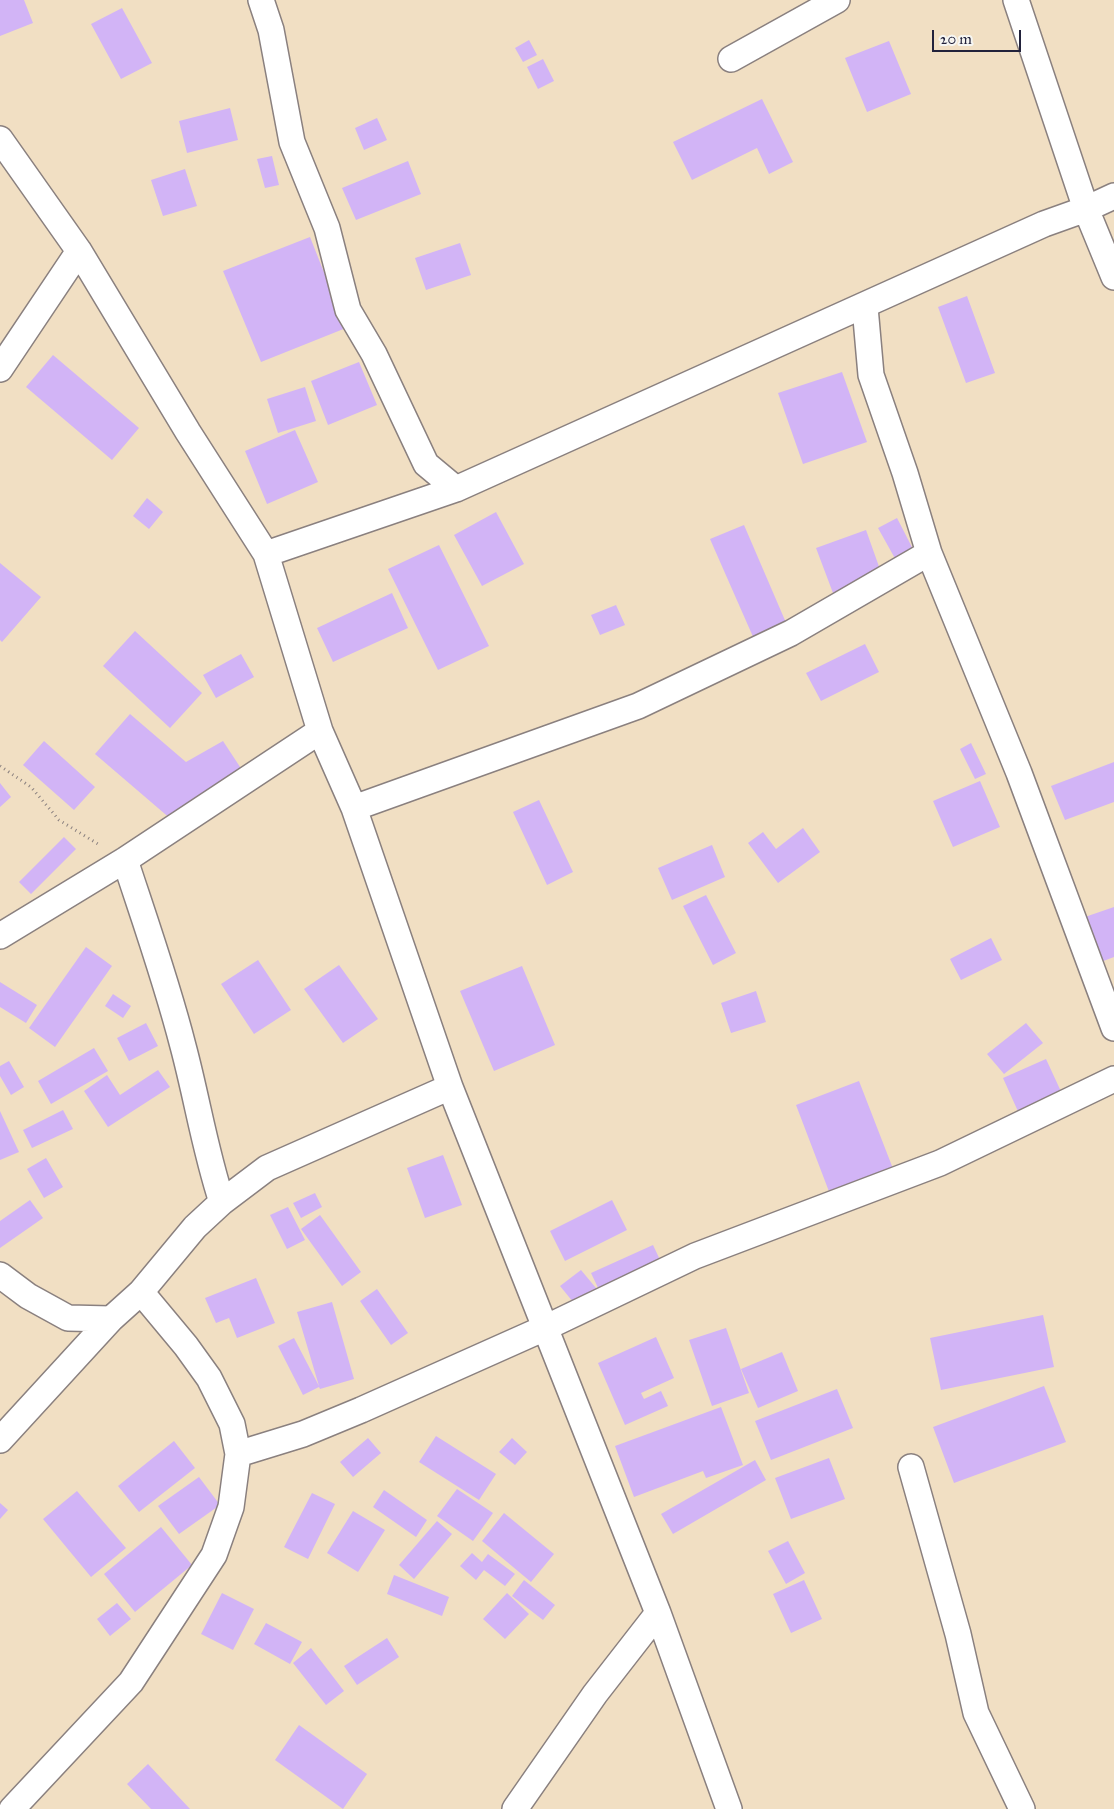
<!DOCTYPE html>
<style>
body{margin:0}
#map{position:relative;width:1114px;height:1809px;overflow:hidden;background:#f1dfc3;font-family:"IM FELL Great Primer",serif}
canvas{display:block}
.scale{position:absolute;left:932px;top:30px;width:89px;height:22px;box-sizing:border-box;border:2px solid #22223b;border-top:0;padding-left:6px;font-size:15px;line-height:18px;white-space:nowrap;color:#22223b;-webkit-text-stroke:4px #f6f6f2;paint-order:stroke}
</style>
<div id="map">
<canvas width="1114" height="1809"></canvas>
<div class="scale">20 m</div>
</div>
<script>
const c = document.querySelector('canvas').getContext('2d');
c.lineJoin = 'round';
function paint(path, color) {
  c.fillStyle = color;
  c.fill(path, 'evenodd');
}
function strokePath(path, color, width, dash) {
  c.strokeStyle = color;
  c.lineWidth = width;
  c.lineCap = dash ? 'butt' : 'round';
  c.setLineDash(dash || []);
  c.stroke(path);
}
paint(new Path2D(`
 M0 0H24L33 23 0 36Z
 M122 8 152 63 121 79 91 24Z
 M529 40 537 55 523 62 515 48Z
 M889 41 911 94 867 112 845 58Z
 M543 59 554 81 538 89 527 67Z
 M762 99 793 162 769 174 757 148 692 180 673 142Z
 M230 108 238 140 187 153 179 121Z
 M377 118 387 140 364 150 355 128Z
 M272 156 279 185 265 188 257 159Z
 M408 161 421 194 356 220 342 188Z
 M185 169 197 206 163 216 151 180Z
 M310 237 346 328 261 362 223 271Z
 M460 243 471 275 426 290 415 258Z
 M967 296 995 373 966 383 938 307Z
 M53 355 139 428 112 460 26 387Z
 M359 362 377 405 328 425 311 381Z
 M842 372 867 442 803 464 778 393Z
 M305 387 316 421 278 433 267 399Z
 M295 430 318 482 267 504 245 451Z
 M147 498 163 512 149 529 133 516Z
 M496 512 524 564 482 586 454 535Z
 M897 518 915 553 897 562 878 528Z
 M744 525 787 625 754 639 710 539Z
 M866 530 882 575 833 593 816 548Z
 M439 545 489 646 438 670 388 569Z
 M0 563 41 597 2 642 0 640Z
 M392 593 408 628 333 662 317 628Z
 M616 605 625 625 600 635 591 615Z
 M135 631 202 693 170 728 103 666Z
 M865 644 879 672 821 701 806 673Z
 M241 654 254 677 216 698 203 675Z
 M130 714 186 762 223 741 244 773 172 820 95 754Z
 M44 741 95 787 74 810 23 765Z
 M971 743 986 774 975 779 960 749Z
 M1114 762V802L1065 820 1051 786Z
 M980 781 1000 827 953 847 933 801Z
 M0 783 11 797 0 807Z
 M539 800 573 872 547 885 513 812Z
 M803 828 820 852 778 883 748 843 763 832 776 849Z
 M64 837 76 849 31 894 19 882Z
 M712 845 725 877 672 900 658 868Z
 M706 895 736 953 713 965 683 906Z
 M1114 907V957L1098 963 1082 918Z
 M991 938 1002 960 961 980 950 959Z
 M86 947 112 966 55 1047 29 1028Z
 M258 960 291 1010 254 1034 221 984Z
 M339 965 378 1019 343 1043 304 989Z
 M522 966 555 1045 494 1071 460 991Z
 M0 982 37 1005 26 1023 0 1007Z
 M756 991 766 1022 731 1033 721 1003Z
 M113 994 131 1006 123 1018 105 1006Z
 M146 1023 158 1046 129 1061 117 1038Z
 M1026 1023 1043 1043 1004 1074 987 1054Z
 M94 1048 108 1071 51 1104 38 1081Z
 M1046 1059 1064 1098 1021 1118 1003 1078Z
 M9 1061 24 1087 11 1095 0 1076V1066Z
 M158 1070 170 1087 108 1127 84 1091 107 1075 120 1095Z
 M859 1081 897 1179 833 1202 796 1105Z
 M63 1110 73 1129 32 1148 23 1130Z
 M0 1111 19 1152 0 1160Z
 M443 1155 462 1205 425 1218 407 1168Z
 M46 1158 63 1187 44 1198 27 1169Z
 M315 1193 322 1207 301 1218 293 1203Z
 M30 1200 43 1218 0 1248V1221Z
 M612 1200 627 1230 565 1261 550 1231Z
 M288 1207 305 1240 287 1249 270 1215Z
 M320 1215 361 1272 342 1286 301 1229Z
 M653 1245 669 1279 587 1319 560 1286 581 1270 601 1294 591 1273Z
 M256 1278 275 1323 237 1338 229 1318 216 1323 205 1298Z
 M377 1289 408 1333 391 1345 360 1301Z
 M332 1302 354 1379 320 1389 319 1387 303 1395 278 1346 294 1338 319 1386 297 1312Z
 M1043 1315 1054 1367 941 1390 930 1338Z
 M726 1328 749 1393 712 1406 689 1340Z
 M656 1337 674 1378 641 1393 644 1399 661 1391 668 1406 625 1425 598 1363Z
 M782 1352 798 1391 758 1408 741 1369Z
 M1044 1386 1066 1442 954 1483 933 1427Z
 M837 1389 853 1428 771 1460 755 1421Z
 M721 1407 743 1465 706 1478 703 1471 634 1497 615 1446Z
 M436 1436 496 1474 479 1500 419 1462Z
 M368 1438 381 1453 353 1477 340 1462Z
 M512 1438 527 1452 515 1465 499 1452Z
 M174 1441 195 1468 139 1512 118 1486Z
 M829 1458 845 1499 791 1519 775 1478Z
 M755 1460 766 1480 673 1534 661 1514Z
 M199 1477 220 1505 179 1534 158 1506Z
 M457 1489 493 1513 473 1541 437 1516Z
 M384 1490 427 1520 416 1537 373 1507Z
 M77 1491 126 1548 91 1577 43 1519Z
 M312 1493 335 1504 308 1559 284 1547Z
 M0 1503 8 1510 0 1519Z
 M353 1511 385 1530 358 1572 327 1553Z
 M504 1513 554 1554 531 1582 482 1541Z
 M437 1521 452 1534 414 1579 399 1565Z
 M161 1527 192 1565 135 1612 104 1574Z
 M788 1541 805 1573 786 1584 768 1551Z
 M472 1553 482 1562 488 1554 515 1574 505 1586 484 1570 476 1580 460 1566Z
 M394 1575 449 1597 442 1616 387 1594Z
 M524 1580 555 1605 543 1620 512 1596Z
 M804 1580 822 1619 791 1633 773 1594Z
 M222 1593 254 1609 233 1650 201 1634Z
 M507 1593 529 1614 505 1639 483 1619Z
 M117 1603 131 1619 110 1636 97 1619Z
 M266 1623 302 1642 290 1664 254 1644Z
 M387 1638 399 1657 357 1685 344 1666Z
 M311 1648 344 1691 326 1705 293 1663Z
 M299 1725 367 1774 343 1809 275 1760Z
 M148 1764 190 1809H151L127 1784Z`), '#d2b4f6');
const street = new Path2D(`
 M261 0 271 30 292 142 327 228 348 310 374 354 426 464 456 489
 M1016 0 1086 209 1114 277
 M731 59 837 0
 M0 139 79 251 188 432 266 554 320 731 354 808 450 1087 658 1613 729 1809
 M865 307 871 375 905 473 929 553 1019 773 1114 1028
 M0 369 79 251
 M266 554 456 489 1044 224 1086 209 1114 196
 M354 808 638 706 791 633 929 553
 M125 860C145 921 167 983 183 1046 197 1098 205 1151 222 1202
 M0 936 125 860 320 731
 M0 1275 28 1296 68 1318 111 1319 141 1292 195 1227 222 1202 267 1168 450 1087
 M0 1440 111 1319
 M238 1454 303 1434 361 1410 547 1327 695 1256 940 1163 1114 1079
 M911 1467 958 1634 976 1713 1022 1809
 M12 1809 131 1682 214 1555 231 1507 238 1454 232 1424 209 1378 186 1346 141 1292
 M515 1809 595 1694 658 1613`);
strokePath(street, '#8a807f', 28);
strokePath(new Path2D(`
 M0 766 31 787 59 820 98 844`), '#8a807f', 3, [1, 4]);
strokePath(street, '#fff', 25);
</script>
